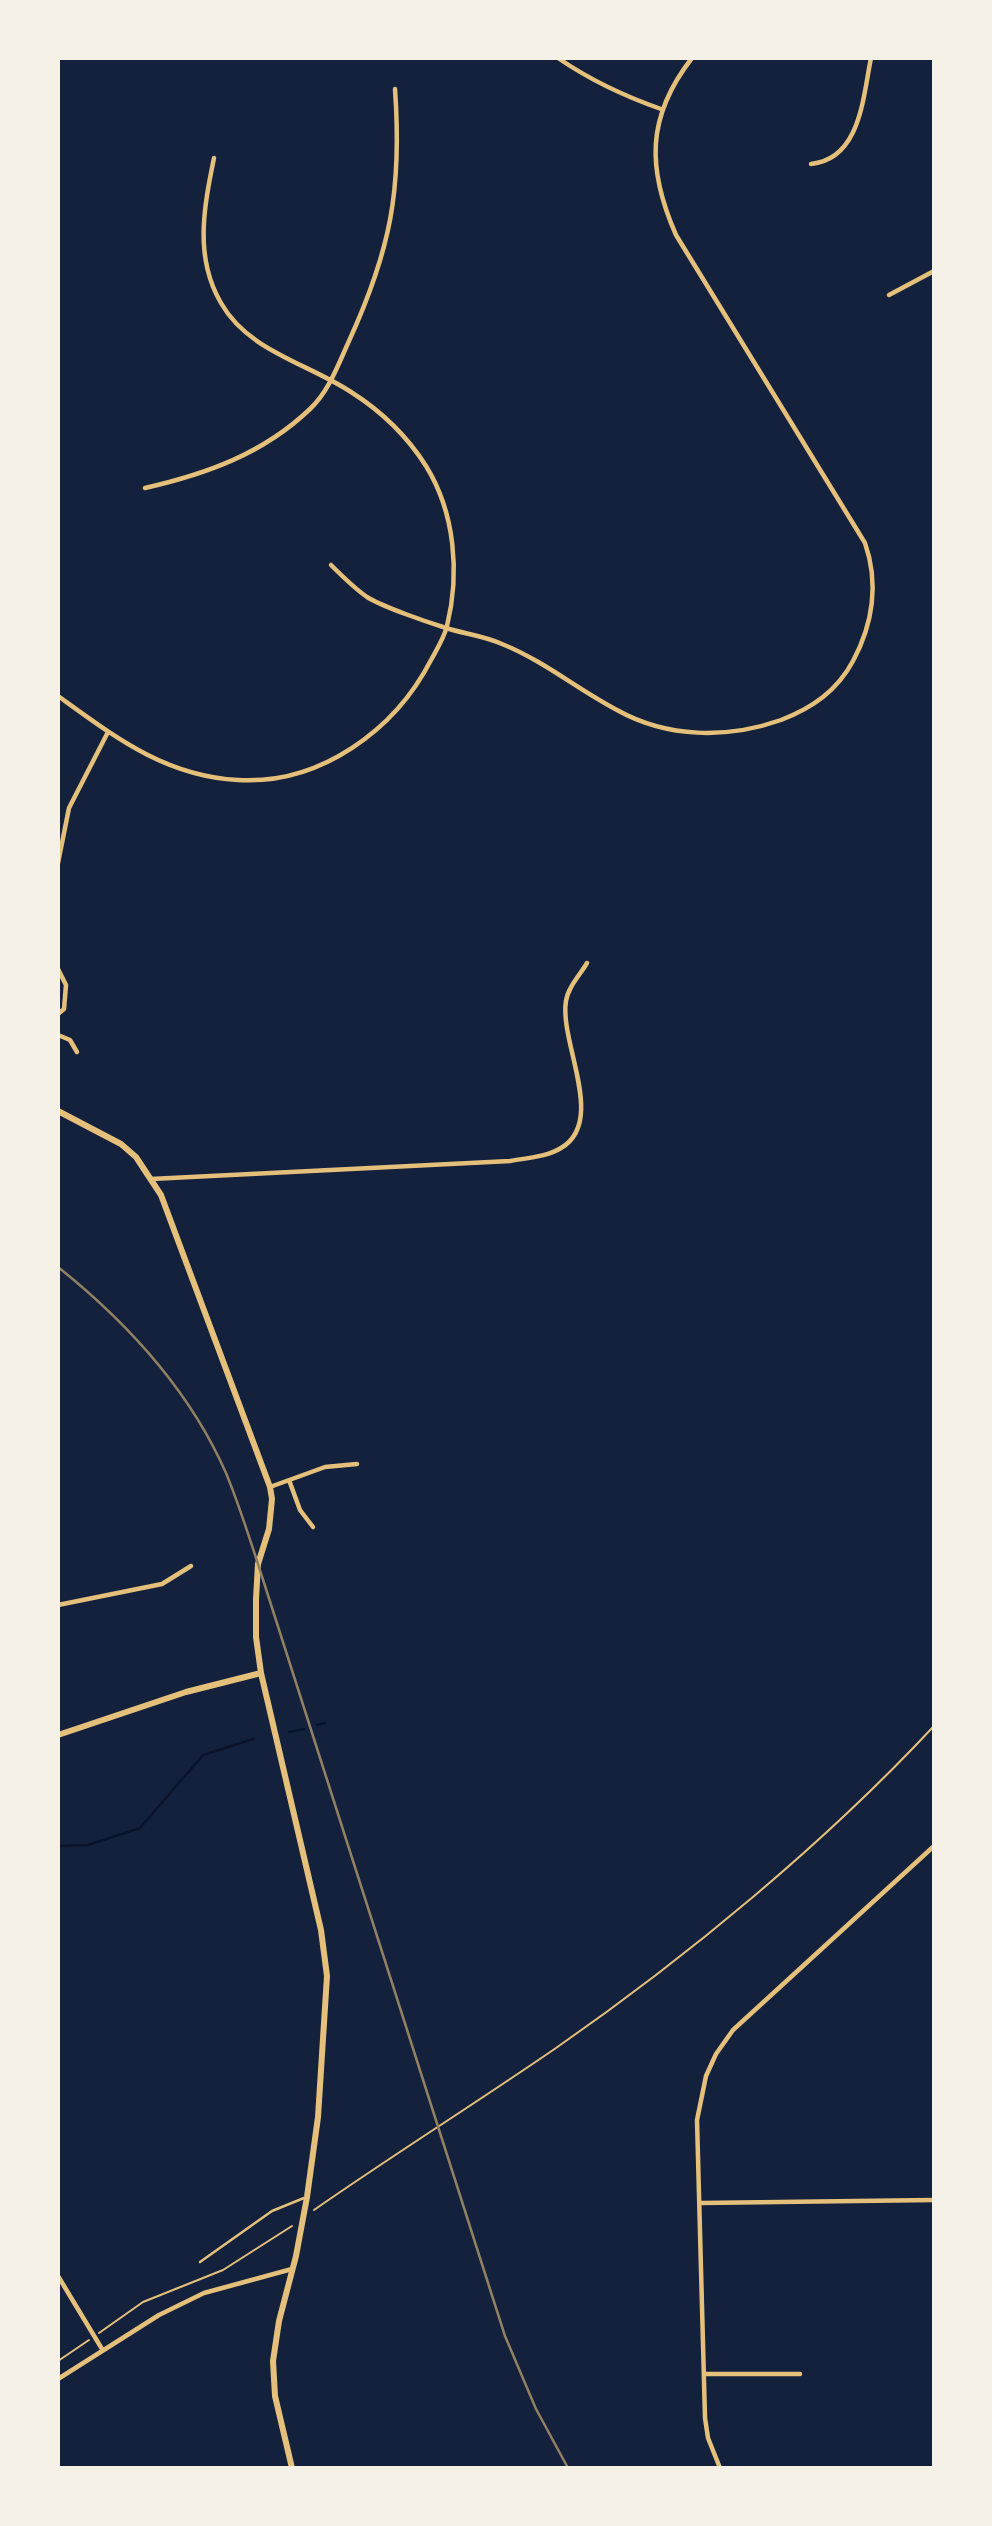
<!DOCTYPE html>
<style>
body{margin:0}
#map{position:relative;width:992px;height:2526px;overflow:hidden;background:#14213d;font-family:"Times New Roman",serif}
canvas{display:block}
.frame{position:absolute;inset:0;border:60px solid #f6f1e7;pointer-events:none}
</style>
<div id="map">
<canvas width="992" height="2526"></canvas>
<div class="frame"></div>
</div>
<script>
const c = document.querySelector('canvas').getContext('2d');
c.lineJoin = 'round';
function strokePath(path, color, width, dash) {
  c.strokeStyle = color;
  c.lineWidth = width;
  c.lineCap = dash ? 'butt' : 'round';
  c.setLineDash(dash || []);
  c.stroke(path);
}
strokePath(new Path2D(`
 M317 1725 325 1723
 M289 1732 304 1729
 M58 1846 88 1845 140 1828 203 1755 253 1739`), '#0b132b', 2.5);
strokePath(new Path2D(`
 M314 2210C393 2155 476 2103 556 2048 687 1957 825 1843 934 1726
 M99 2333 143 2302 223 2270 292 2226
 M58 2361 89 2340`), '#e5c07b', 2);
strokePath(new Path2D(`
 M200 2262 272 2211 304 2198`), '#e5c07b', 2.5);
strokePath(new Path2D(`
 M558 58C590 80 624 96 661 109
 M811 164C861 159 863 96 871 58
 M889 295 934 271
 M145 488C206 474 263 454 310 409 329 391 338 365 349 341 391 249 402 189 395 89
 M331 565C342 576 354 588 367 597 383 607 427 622 446 628 465 634 484 636 502 644 544 661 577 689 617 710 667 738 727 739 781 720 812 708 837 691 853 661 873 624 879 583 865 543L676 235C647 169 646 117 692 58
 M58 696C115 737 165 776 238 780 320 785 395 730 431 660 437 649 444 638 447 626 460 573 455 513 426 466 407 436 381 411 351 392 307 363 248 351 221 303 194 257 204 207 214 158
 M58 863 69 808 108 732
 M58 969 66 985 64 1009 58 1014
 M58 1035 70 1040 77 1052
 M151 1179 510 1161C526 1158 547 1157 561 1148 607 1121 559 1042 566 1001 568 987 580 975 587 963
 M289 1480 300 1510 313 1527
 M270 1487 325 1467 357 1464
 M58 1605 162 1584 191 1566
 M701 2203 934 2200
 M58 2276 102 2349
 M704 2374H800
 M58 2379 159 2315 204 2293 292 2269
 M720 2468 708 2438 705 2418 697 2120 706 2076 716 2054 733 2030 934 1846`), '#e5c07b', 4.5);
strokePath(new Path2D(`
 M58 1111 121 1144 136 1157 161 1195 270 1487 272 1499 269 1529 258 1564 256 1599V1637L261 1673 321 1930 327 1976 318 2117 307 2197 296 2256 279 2321 273 2361 275 2396 292 2468
 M58 1735 186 1692 261 1673`), '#e5c07b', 6);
strokePath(new Path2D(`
 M58 1267C128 1323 189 1389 226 1473 238 1502 248 1533 258 1564L505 2336 536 2409 568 2468`), '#918062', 2.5);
</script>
